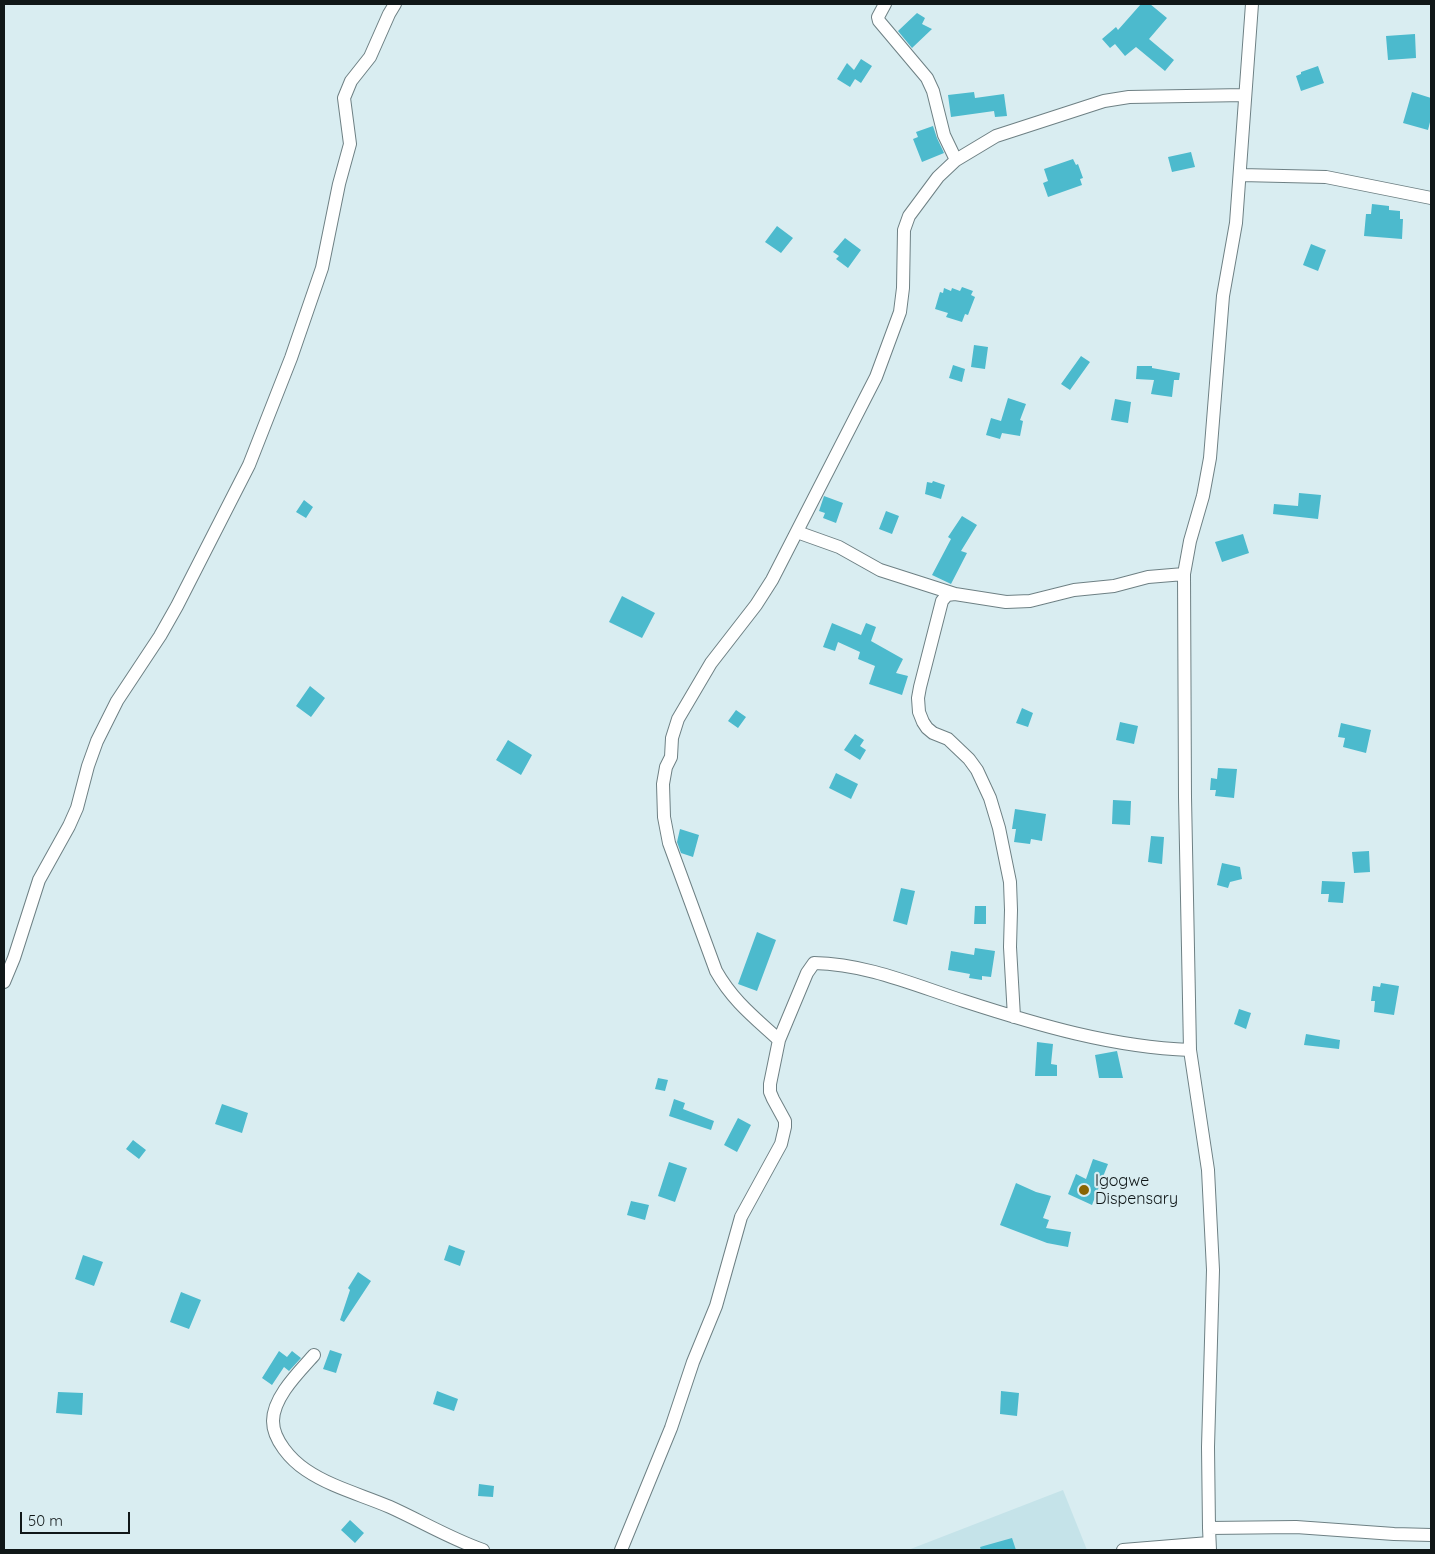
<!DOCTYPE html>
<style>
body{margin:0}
#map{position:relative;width:1435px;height:1554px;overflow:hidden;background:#d9edf1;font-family:Quicksand,sans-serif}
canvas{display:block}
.frame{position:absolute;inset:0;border:5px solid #101718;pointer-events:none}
.scale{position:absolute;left:20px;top:1512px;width:110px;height:22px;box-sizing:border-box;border:2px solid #101718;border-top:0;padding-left:6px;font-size:15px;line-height:18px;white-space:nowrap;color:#101718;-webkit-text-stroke:4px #d9edf1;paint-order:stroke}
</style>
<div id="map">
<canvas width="1435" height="1554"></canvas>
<div class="frame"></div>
<div class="scale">50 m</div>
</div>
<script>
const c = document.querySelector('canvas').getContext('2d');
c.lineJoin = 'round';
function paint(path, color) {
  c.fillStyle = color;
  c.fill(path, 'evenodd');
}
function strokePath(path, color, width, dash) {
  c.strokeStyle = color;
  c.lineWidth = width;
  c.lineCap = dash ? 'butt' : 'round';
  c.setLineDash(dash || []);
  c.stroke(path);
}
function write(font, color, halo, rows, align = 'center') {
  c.font = font + ' Quicksand,sans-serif';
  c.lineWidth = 4.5;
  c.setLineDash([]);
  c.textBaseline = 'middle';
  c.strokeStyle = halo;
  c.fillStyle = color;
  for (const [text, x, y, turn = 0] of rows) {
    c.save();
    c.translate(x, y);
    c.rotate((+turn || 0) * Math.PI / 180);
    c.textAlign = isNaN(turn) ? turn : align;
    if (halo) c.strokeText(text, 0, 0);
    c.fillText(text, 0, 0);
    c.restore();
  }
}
paint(new Path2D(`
 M1063 1490 1087 1550H908Z`), '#c5e3e9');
paint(new Path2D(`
 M1141 4H1150L1167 18 1149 39 1174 60 1165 71 1136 47 1125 56 1115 44 1110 48 1102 39 1116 27 1118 30Z
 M917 13 925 18 922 24 932 29 912 48 898 31Z
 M1415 34 1416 58 1388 60 1386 36Z
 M861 59 872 66 861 83 855 79 850 87 837 79 847 63 854 70Z
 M1318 66 1324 83 1301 91 1296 76 1301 74V72Z
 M974 92 975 98 1004 94 1007 116 995 117 994 111 951 117 948 95Z
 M1412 92 1431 98V118L1428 130 1403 123Z
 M933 126 937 138 944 153 922 162 913 139 918 137 916 132Z
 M1191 152 1195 167 1172 172 1168 157Z
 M1073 159 1076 165 1078 164 1083 178 1080 179 1082 185 1048 197 1043 183 1048 181 1044 169Z
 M1372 204 1389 206V210L1400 211V219H1403L1402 239 1364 236 1366 214H1371Z
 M777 226 793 238 781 253 765 242Z
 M845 238 861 250 848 268 836 259 839 256 833 252Z
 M1311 244 1326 250 1318 271 1303 265Z
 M962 287 973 291 971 295 975 297 968 315 965 314 962 322 946 317 948 313 935 309 940 292 943 293 944 288 951 291 952 288 960 291Z
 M974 345 988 347 985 369 971 367Z
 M1081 356 1090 362 1070 390 1061 384Z
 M953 365 965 369 962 382 949 378Z
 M1137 366H1152V368L1180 373 1179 380H1174L1172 397 1151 394 1154 380 1136 379Z
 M1008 398 1026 404 1020 420 1023 421 1020 436 1002 433 1000 439 986 435 991 418 1001 421Z
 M1115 399 1131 402 1128 423 1111 420Z
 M933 481 945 485 941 499 925 494 927 482 932 483Z
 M1299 493 1321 495 1318 519 1273 514 1274 504 1298 506Z
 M824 496 843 503 836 523 823 518 825 513 819 511Z
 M304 500 313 507 306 518 296 512Z
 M886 511 899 516 892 534 879 529Z
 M962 516 977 525 961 551 967 553 951 584 932 575 951 539 948 537Z
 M1243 534 1249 553 1222 562 1215 542Z
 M622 596 655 613 642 638 609 622Z
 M832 623 861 635 866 623 876 627 871 641 903 659 896 673 908 676 902 695 869 684 875 666 858 659 860 652 838 642 835 651 823 647Z
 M310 686 325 698 311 717 296 706Z
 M1022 708 1033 713 1028 727 1016 723Z
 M736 710 746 717 738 728 728 721Z
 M1120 722 1138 726 1134 744 1116 740Z
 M1341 723 1371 730 1366 753 1343 747 1345 738 1338 737Z
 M855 734 864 740 860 746 866 750 860 760 844 750Z
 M508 740 532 755 521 775 496 760Z
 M1218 768 1237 769 1234 798 1215 796 1216 790H1210L1211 778 1217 779Z
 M836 773 858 784 851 799 829 788Z
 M1113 800 1131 801 1130 825 1112 824Z
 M1015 809 1046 814 1042 841 1031 839 1030 844 1014 842 1016 829H1012Z
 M680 829 699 835 693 857 681 853 677 842Z
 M1151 836 1164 837 1162 864 1148 862Z
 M1369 851 1370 872 1354 873 1352 852Z
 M1222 863 1240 867 1242 879 1230 882 1228 888 1217 885Z
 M1322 881 1345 882 1343 903 1328 902 1329 894H1321Z
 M901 888 915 891 907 925 893 921Z
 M975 906H986V924H974Z
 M757 932 776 940 757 991 738 984Z
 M975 948 995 951 991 977 982 976V980L969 978 970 974 948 970 951 951 974 955Z
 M1381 983 1399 986 1394 1015 1374 1012 1375 1001H1371L1373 986 1380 987Z
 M1239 1009 1251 1013 1246 1029 1234 1024Z
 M1306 1034 1340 1040 1339 1049 1304 1045Z
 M1037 1042 1053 1044 1051 1064 1057 1065V1076H1035Z
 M1117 1051 1123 1078H1099L1095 1055Z
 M658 1078 668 1080 665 1091 655 1089Z
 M674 1099 685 1103 683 1109 714 1121 711 1130 669 1116Z
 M222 1104 248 1113 242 1133 215 1124Z
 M738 1118 751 1125 737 1152 724 1145Z
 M133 1140 146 1150 139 1159 126 1149Z
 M1093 1159 1108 1164 1092 1205 1068 1194 1076 1174 1086 1179Z
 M669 1162 687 1168 675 1202 658 1196Z
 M1016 1183 1036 1192 1051 1196 1043 1218 1049 1220 1046 1228 1071 1232 1068 1247 1047 1243 1000 1225Z
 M631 1201 649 1205 645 1220 627 1215Z
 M449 1245 465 1251 460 1266 444 1260Z
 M83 1255 103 1262 94 1286 75 1279Z
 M358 1272 371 1281 344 1322 340 1320 350 1290 348 1288Z
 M181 1292 201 1300 189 1329 170 1322Z
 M330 1350 342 1354 336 1373 323 1369Z
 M279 1351 287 1357 292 1351 301 1358 289 1371 284 1367 272 1385 262 1378Z
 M437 1391 458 1399 454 1411 433 1404Z
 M1001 1391 1019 1393 1017 1416 1000 1414Z
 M58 1392 83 1393 82 1415 56 1413Z
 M479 1484 494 1486 493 1497 478 1496Z
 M350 1520 364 1533 355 1543 341 1530Z
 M1012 1538 1016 1550H981L980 1547Z`), '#4cbacd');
const street = new Path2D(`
 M885 4 878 17 879 21 927 78 933 91 944 135 956 160
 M1241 175 1326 177 1431 198
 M797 532 839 547 880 570 955 594
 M4 982 14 958 39 880 69 826 77 808 88 766 97 741 117 701 160 636 177 606 249 465 291 358 322 268 339 184 350 144 344 98 351 81 370 57 389 14 395 4
 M1014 1017 1010 947 1011 910 1010 882 999 828 990 798 977 770 969 759 948 739 933 733 927 728 923 722 919 712 918 698 920 687 942 601 947 595 955 594 1006 602 1030 601 1074 590 1114 586 1148 577 1184 574
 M779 1040C754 1017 733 1001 716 971L669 843 664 817 663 784 666 767 671 757 672 738 678 719 711 663 756 605 772 580 876 377 900 312 903 288 904 230 909 216 938 177 956 160 996 136 1104 101 1129 97 1245 95
 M314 1355C299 1372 273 1397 273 1421 273 1440 291 1460 306 1470 331 1487 362 1495 390 1507 421 1521 451 1539 483 1550
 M1209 1528 1296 1527 1394 1534 1431 1535
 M621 1550 671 1428 693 1362 716 1306 741 1217 781 1144 785 1127V1121L773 1099 770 1092V1084L779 1040 807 973 814 963C867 964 914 985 964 1001 1038 1025 1112 1047 1190 1050
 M1123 1550 1209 1543
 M1210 1550 1209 1528 1208 1447 1213 1270 1208 1170 1190 1050 1185 797 1184 574 1190 541 1203 496 1210 458 1223 296 1236 223 1252 4`);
strokePath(street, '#6e8084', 14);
strokePath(street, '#fff', 12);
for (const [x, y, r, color] of [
 [1084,1190,6,"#896503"]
]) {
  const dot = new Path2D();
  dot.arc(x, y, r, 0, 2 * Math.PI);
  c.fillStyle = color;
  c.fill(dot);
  strokePath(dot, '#d9edf1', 2);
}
write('16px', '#101718', '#d9edf1', [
 ["Igogwe",1095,1181],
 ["Dispensary",1095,1199]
], 'left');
</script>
